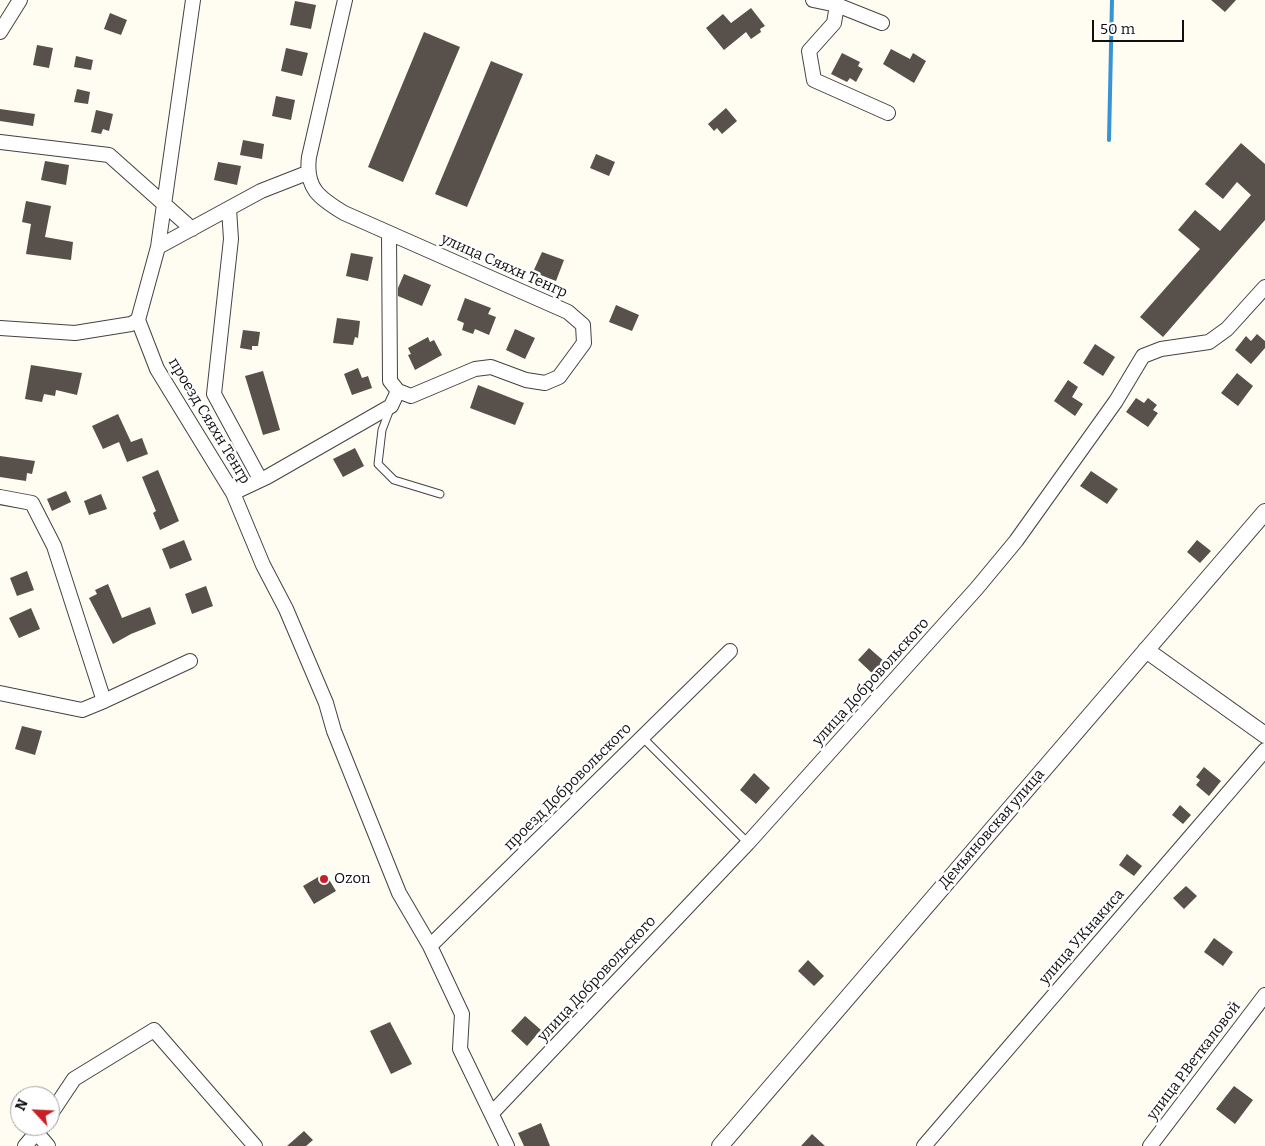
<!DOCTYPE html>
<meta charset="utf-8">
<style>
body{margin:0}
#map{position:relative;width:1265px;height:1146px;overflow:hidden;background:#fffcf1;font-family:Bitter,serif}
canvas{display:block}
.north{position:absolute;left:10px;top:1086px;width:50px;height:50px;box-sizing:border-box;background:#fff;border:1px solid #9f9f9f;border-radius:50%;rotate:295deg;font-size:14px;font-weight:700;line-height:20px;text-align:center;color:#0f0f0f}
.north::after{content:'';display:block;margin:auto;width:18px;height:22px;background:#c62026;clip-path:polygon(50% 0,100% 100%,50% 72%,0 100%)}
.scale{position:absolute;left:1092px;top:20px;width:92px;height:22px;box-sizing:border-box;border:2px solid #0f0f0f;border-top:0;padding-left:6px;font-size:15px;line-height:18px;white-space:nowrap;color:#0f0f0f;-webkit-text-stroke:4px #fff;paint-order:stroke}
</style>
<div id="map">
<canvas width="1265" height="1146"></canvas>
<div class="north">N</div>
<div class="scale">50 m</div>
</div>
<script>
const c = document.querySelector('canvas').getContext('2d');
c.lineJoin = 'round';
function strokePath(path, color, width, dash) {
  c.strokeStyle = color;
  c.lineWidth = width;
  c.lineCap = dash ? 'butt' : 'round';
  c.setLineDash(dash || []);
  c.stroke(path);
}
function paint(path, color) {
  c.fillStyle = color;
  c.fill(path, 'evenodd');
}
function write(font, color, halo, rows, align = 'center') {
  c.font = font + ' Bitter,serif';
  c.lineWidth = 5;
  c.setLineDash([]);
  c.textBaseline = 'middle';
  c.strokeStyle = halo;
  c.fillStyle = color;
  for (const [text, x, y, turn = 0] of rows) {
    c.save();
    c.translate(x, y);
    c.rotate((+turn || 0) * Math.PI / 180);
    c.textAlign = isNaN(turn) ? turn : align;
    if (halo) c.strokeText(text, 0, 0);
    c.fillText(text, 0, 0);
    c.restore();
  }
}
strokePath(new Path2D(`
 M1109 140 1112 0`), '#3793d3', 4);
paint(new Path2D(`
 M1211 0H1236L1225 12Z
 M295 1 316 5 311 29 290 25Z
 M751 8 765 26 760 29 761 32 751 39 746 32 724 50 706 28 723 14 731 23Z
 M110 13 127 20 121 35 104 29Z
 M424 32 460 47 403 182 368 167Z
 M37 45 53 48 49 68 33 65Z
 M286 48 308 53 302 76 281 71Z
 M891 49 910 59 913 53 926 61 914 83 883 64Z
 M842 53 860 62 858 66 863 69 856 82 850 78 847 82 831 74Z
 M76 56 93 60 91 70 74 67Z
 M491 61 523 74 467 207 435 194Z
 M77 89 90 92 88 104 74 102Z
 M276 96 295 100 291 120 272 116Z
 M726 108 737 121 722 134 717 128 714 131 708 124Z
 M0 109 35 114 33 126 0 121Z
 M96 110 113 114 109 131 103 129 101 134 91 132Z
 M243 140 264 144 262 159 240 155Z
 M1241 143 1265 164V220L1163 337 1140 317 1200 249 1178 230 1195 210 1220 231 1251 195 1237 182 1223 199 1205 184Z
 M596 154 615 162 609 176 590 168Z
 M45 161 69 165 66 185 41 180Z
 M218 162 241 166 237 185 214 180Z
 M26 201 51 206 45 237 73 242 71 260 26 254 31 224 22 222Z
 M542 252 564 260 556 281 533 272Z
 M351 253 373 257 368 281 346 276Z
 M404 274 431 285 422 306 398 296V288Z
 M465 298 491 308 488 314 496 317 489 335 475 329 473 334 462 330 464 323 457 320Z
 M616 305 639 315 632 331 609 322Z
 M337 318 360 321 358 338 355 337 353 345 333 343Z
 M515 329 535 338 525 359 506 350Z
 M243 330 260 332 258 346H252V350L240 348Z
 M1257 334 1265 341V348L1251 364 1235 350 1246 336 1251 341Z
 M428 337 430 342 434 340 442 355 415 370 408 355 411 354 408 348Z
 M1095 344 1115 357 1103 376 1083 363Z
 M31 365 82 373 77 395 56 390 55 396 44 394 42 402 25 399Z
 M358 368 362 378 368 376 372 388 352 395 344 374Z
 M263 371 280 430 263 435 245 376Z
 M1237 373 1253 386 1238 406 1221 393Z
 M1068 380 1078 387 1072 397 1083 404 1075 416 1054 401Z
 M478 385 524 403 515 425 470 408Z
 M1136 398 1144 403 1148 398 1157 405 1153 410 1158 413 1148 427 1126 412Z
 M118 414 131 442 142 438 148 454 127 462 119 442 103 449 92 426Z
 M355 448 364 466 343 477 333 459Z
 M0 456 35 461 32 474 27 473 26 481 0 477Z
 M158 470 179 521 160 530 153 513 156 511 142 477Z
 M1091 471 1118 489 1107 504 1080 486Z
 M66 491 71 502 52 511 47 499Z
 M101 494 107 509 89 515 84 501Z
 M184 540 192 560 170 569 162 549Z
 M1197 540 1211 551 1200 563 1187 552Z
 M27 571 34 590 17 596 10 578Z
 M108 584 122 618 150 607 156 624 131 634 113 644 89 598 97 594 95 590Z
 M206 586 213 606 192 614 185 594Z
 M31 608 40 629 19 638 9 618Z
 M869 648 885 662 874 675 858 660Z
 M22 726 42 731 35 755 15 749Z
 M1204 767 1221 781 1209 796 1196 785 1200 780 1196 777Z
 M754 773 770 788 756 804 740 790Z
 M1180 805 1191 815 1183 824 1172 815Z
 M1127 854 1142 866 1134 876 1119 865Z
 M325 873 336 891 314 904 303 886Z
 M1186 886 1197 896 1184 909 1173 898Z
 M1214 938 1233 952 1223 966 1204 952Z
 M808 960 824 976 814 986 798 971Z
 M525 1016 541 1030 527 1046 511 1031Z
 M390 1022 412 1064 391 1074 370 1031Z
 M1234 1086 1253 1100 1235 1124 1216 1109Z
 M541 1123 550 1146H524L518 1133Z
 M304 1131 313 1140 306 1146H287Z
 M812 1134 825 1146H801Z`), '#58504b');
const service = new Path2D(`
 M390 409 382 430 378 464 394 480 440 494
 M642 737 748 843`);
const minor = new Path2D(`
 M193 0 158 247 138 320 157 369 233 493 263 565 286 609 326 703 334 731 399 893 430 946 462 1014 460 1049 507 1146
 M345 0 309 157C305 188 319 198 344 213L568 312 583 325 584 343 559 377 545 383 526 380 491 367 475 369 411 396 398 391
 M813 0 837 5 882 23
 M837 5 834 23 809 51 814 80 888 113
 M0 32 20 0
 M0 142 109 155 192 229
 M229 209 231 239 214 394 260 479
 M158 247 261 191 307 173
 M0 328 75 333 131 324 138 320
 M233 493 267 477 391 406 398 391 390 381 389 234
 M0 497 32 503 54 546 104 701 190 661
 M0 693 82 710 104 701
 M430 946 730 651
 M492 1113 748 843 977 588 1016 541 1116 401 1143 356 1161 349 1209 342 1227 329 1265 287
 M50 1115 74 1079 154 1030 255 1146
 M37 1133 48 1146
 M25 1146 42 1126
 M924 1146 1265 750
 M1150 1146 1265 995`);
const tertiary = new Path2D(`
 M1146 650 1265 735
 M720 1146 1265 512`);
strokePath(service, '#424242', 9);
strokePath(minor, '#424242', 16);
strokePath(tertiary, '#424242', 18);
strokePath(service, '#fff', 7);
strokePath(minor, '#fff', 14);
strokePath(tertiary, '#fff', 16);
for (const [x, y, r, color] of [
 [324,879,5,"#c62026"]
]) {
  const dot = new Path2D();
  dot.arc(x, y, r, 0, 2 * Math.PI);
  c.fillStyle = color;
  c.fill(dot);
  strokePath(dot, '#fff', 2);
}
write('15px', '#0f0f0f', '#fff', [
 ["улица Сяяхн Тенгр",504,266,24],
 ["проезд Сяяхн Тенгр",209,421,59],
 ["улица Добровольского",871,682,-48],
 ["проезд Добровольского",568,787,-45],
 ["Демьяновская улица",992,829,-49],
 ["улица У.Кнакиса",1082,937,-49],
 ["улица Добровольского",597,979,-47],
 ["улица Р.Веткаловой",1194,1061,-53]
]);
write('15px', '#0f0f0f', '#fff', [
 ["Ozon",334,879]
], 'left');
</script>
